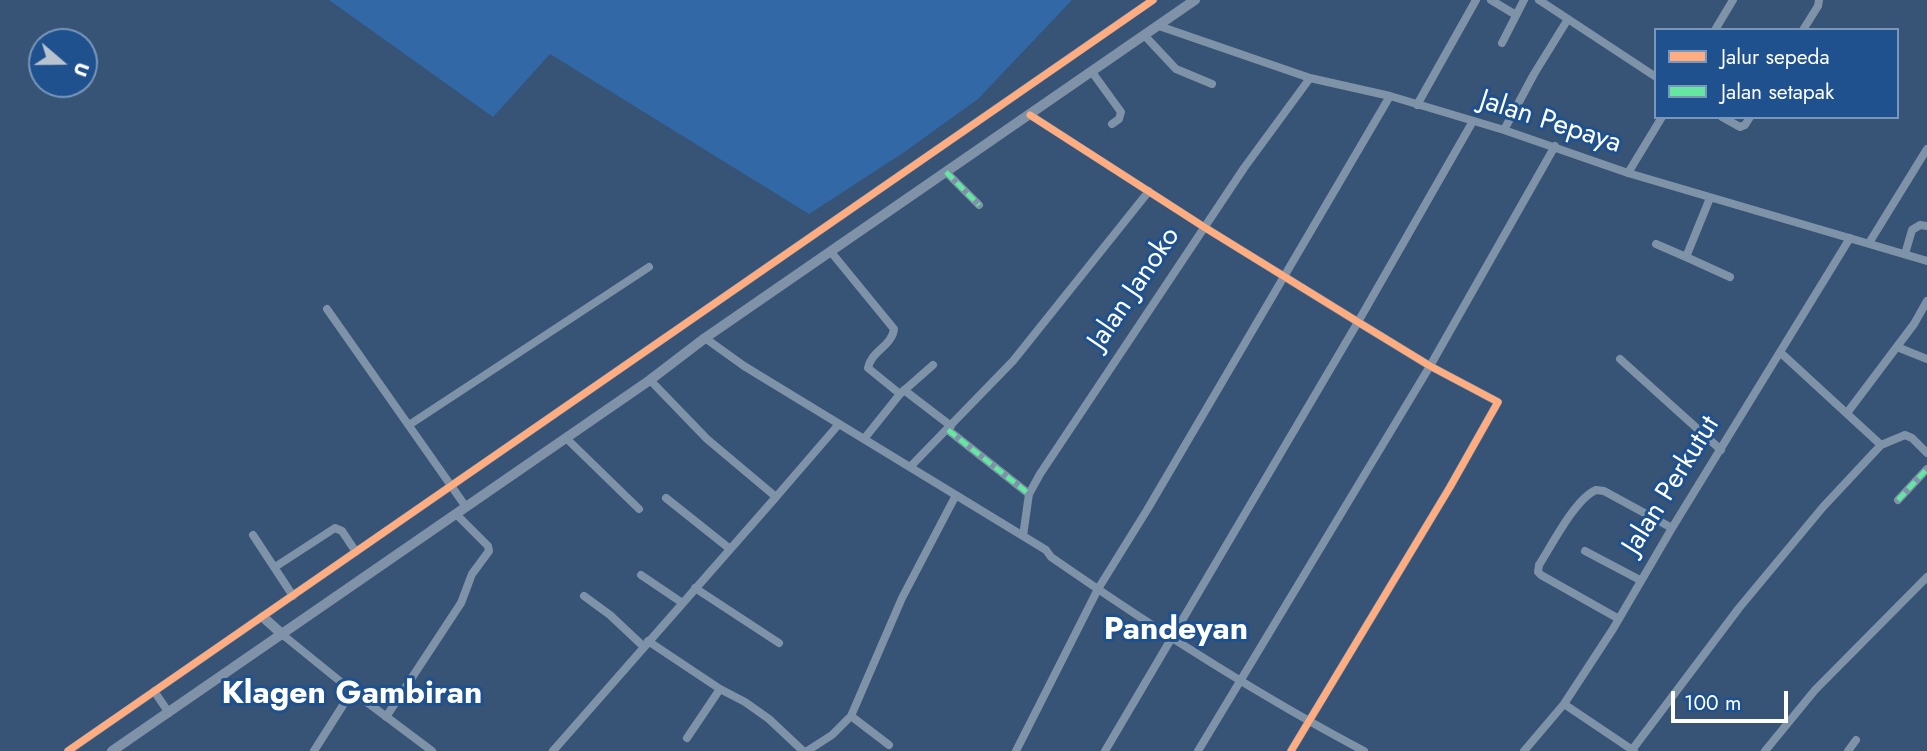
<!DOCTYPE html>
<style>
body{margin:0}
#map{position:relative;width:1927px;height:751px;overflow:hidden;background:#375375;font-family:Jost,sans-serif}
canvas{display:block}
.legend{position:absolute;left:1654px;top:28px;width:245px;height:91px;box-sizing:border-box;background:#1e518e;border:2px solid #7897bb;margin:0;padding:9px 12px;list-style:none;font-size:21px;color:#fff}
.legend li{display:flex;align-items:center;gap:14px;height:35px}
.legend b{width:35px;border:2px solid #7897bb}
.north{position:absolute;left:28px;top:28px;width:70px;height:70px;box-sizing:border-box;background:#1e518e;border:2px solid #7897bb;border-radius:50%;rotate:110deg;font-size:19px;font-weight:700;line-height:28px;text-align:center;color:#fff}
.north::after{content:'';display:block;margin:auto;width:24px;height:32px;background:#b9c3cf;clip-path:polygon(50% 0,100% 100%,50% 72%,0 100%)}
.scale{position:absolute;left:1671px;top:691px;width:117px;height:32px;box-sizing:border-box;border:4px solid #fff;border-top:0;padding-left:9px;font-size:21px;line-height:24px;white-space:nowrap;color:#fff;-webkit-text-stroke:5px #1e518e;paint-order:stroke}
</style>
<div id="map">
<canvas width="1927" height="751"></canvas>
<ul class="legend">
<li><b style="height:9px;background:#ffac80"></b>Jalur sepeda</li>
<li><b style="height:9px;background:#66e7a1"></b>Jalan setapak</li>
</ul>
<div class="north">U</div>
<div class="scale">100 m</div>
</div>
<script>
const c = document.querySelector('canvas').getContext('2d');
c.lineJoin = 'round';
function paint(path, color) {
  c.fillStyle = color;
  c.fill(path, 'evenodd');
}
function strokePath(path, color, width, dash) {
  c.strokeStyle = color;
  c.lineWidth = width;
  c.lineCap = dash ? 'butt' : 'round';
  c.setLineDash(dash || []);
  c.stroke(path);
}
function write(font, color, halo, rows, align = 'center') {
  c.font = font + ' Jost,sans-serif';
  c.lineWidth = 6;
  c.setLineDash([]);
  c.textBaseline = 'middle';
  c.strokeStyle = halo;
  c.fillStyle = color;
  for (const [text, x, y, turn = 0] of rows) {
    c.save();
    c.translate(x, y);
    c.rotate((+turn || 0) * Math.PI / 180);
    c.textAlign = isNaN(turn) ? turn : align;
    if (halo) c.strokeText(text, 0, 0);
    c.fillText(text, 0, 0);
    c.restore();
  }
}
paint(new Path2D(`
 M329 0H1072L978 99 903 153 809 214 550 54 493 117Z`), '#3268a5');
strokePath(new Path2D(`
 M1491 0 1516 15
 M1539 0 1656 77
 M1159 26 1310 78 1390 96 1504 130 1628 173 1927 261
 M1715 30 1733 0
 M1803 30 1818 6 1819 0
 M1145 36 1176 69 1212 84
 M1502 43 1524 0
 M1092 72 1121 112 1119 119 1112 124
 M1417 105 1476 0
 M1030 115 1204 227 1358 322 1430 366 1498 402 1450 487 1291 751
 M1722 117 1740 127 1745 125 1750 117
 M1504 130 1534 74 1568 19
 M946 172 979 205
 M1628 173 1662 117
 M1710 198 1686 257 1730 277
 M1869 243 1927 149
 M1656 244 1686 257
 M831 252 894 329C892 346 871 351 868 368L900 394 933 365
 M1905 254 1912 230 1920 225 1927 226
 M327 309 466 507
 M705 338 744 366 1046 550 1051 557C1152 627 1256 694 1364 751
 M1897 347 1927 359
 M1781 353 1881 445
 M1620 359 1721 450
 M904 390 951 426
 M1847 413 1914 324 1927 301
 M409 425 649 267
 M948 430 1029 494
 M566 438 639 509
 M864 439 900 394
 M910 467 1013 361 1149 191
 M776 497 839 424
 M666 498 730 549
 M1898 500 1927 469
 M253 535 293 596
 M1023 536 1029 494 1040 474 1244 168 1310 78
 M1585 551 1640 580
 M275 567 335 528 342 531 356 552
 M641 575 681 602
 M695 588 779 643
 M584 596 610 615 643 646
 M1619 619 1541 575 1538 572 1539 565C1552 545 1575 499 1596 490L1604 491 1672 528
 M283 635 352 691 432 751
 M648 641 720 689 745 702 769 719 803 751
 M154 691 169 713
 M1564 704 1634 751
 M851 716 889 745
 M386 717 461 603 472 574 489 551 488 546 456 514
 M687 738 720 689
 M1632 750 1739 608 1823 507 1881 445 1905 435 1912 438 1927 453
 M68 751 1153 0
 M314 751 352 691
 M553 751 776 497 707 439 650 380
 M807 751 832 735 851 716 902 598 956 495
 M1016 751 1098 589 1147 510 1390 96
 M1105 751 1358 322 1473 121
 M1198 751 1430 366 1555 146
 M1524 751 1564 704 1613 629 1672 528 1850 238
 M1765 751 1815 690 1927 577
 M1848 751 1856 740`), '#7e93a8', 8);
strokePath(new Path2D(`
 M263 617 283 635
 M112 751 650 380 705 338 1195 0`), '#7f92a7', 10);
strokePath(new Path2D(`
 M946 172 979 205
 M948 430 1029 494
 M1898 500 1927 469`), '#66e7a1', 5, [10, 5]);
strokePath(new Path2D(`
 M1030 115 1204 227 1358 322 1430 366 1498 402 1450 487 1291 751
 M68 751 1153 0`), '#ffac80', 7);
write('28px', '#fff', '#1e518e', [
 ["Jalan Pepaya",1550,123,18],
 ["Jalan Janoko",1135,289,-56],
 ["Jalan Perkutut",1672,486,-58]
]);
write('bold 32px', '#fff', '#1e518e', [
 ["Pandeyan",1176,631],
 ["Klagen Gambiran",352,695]
]);
</script>
